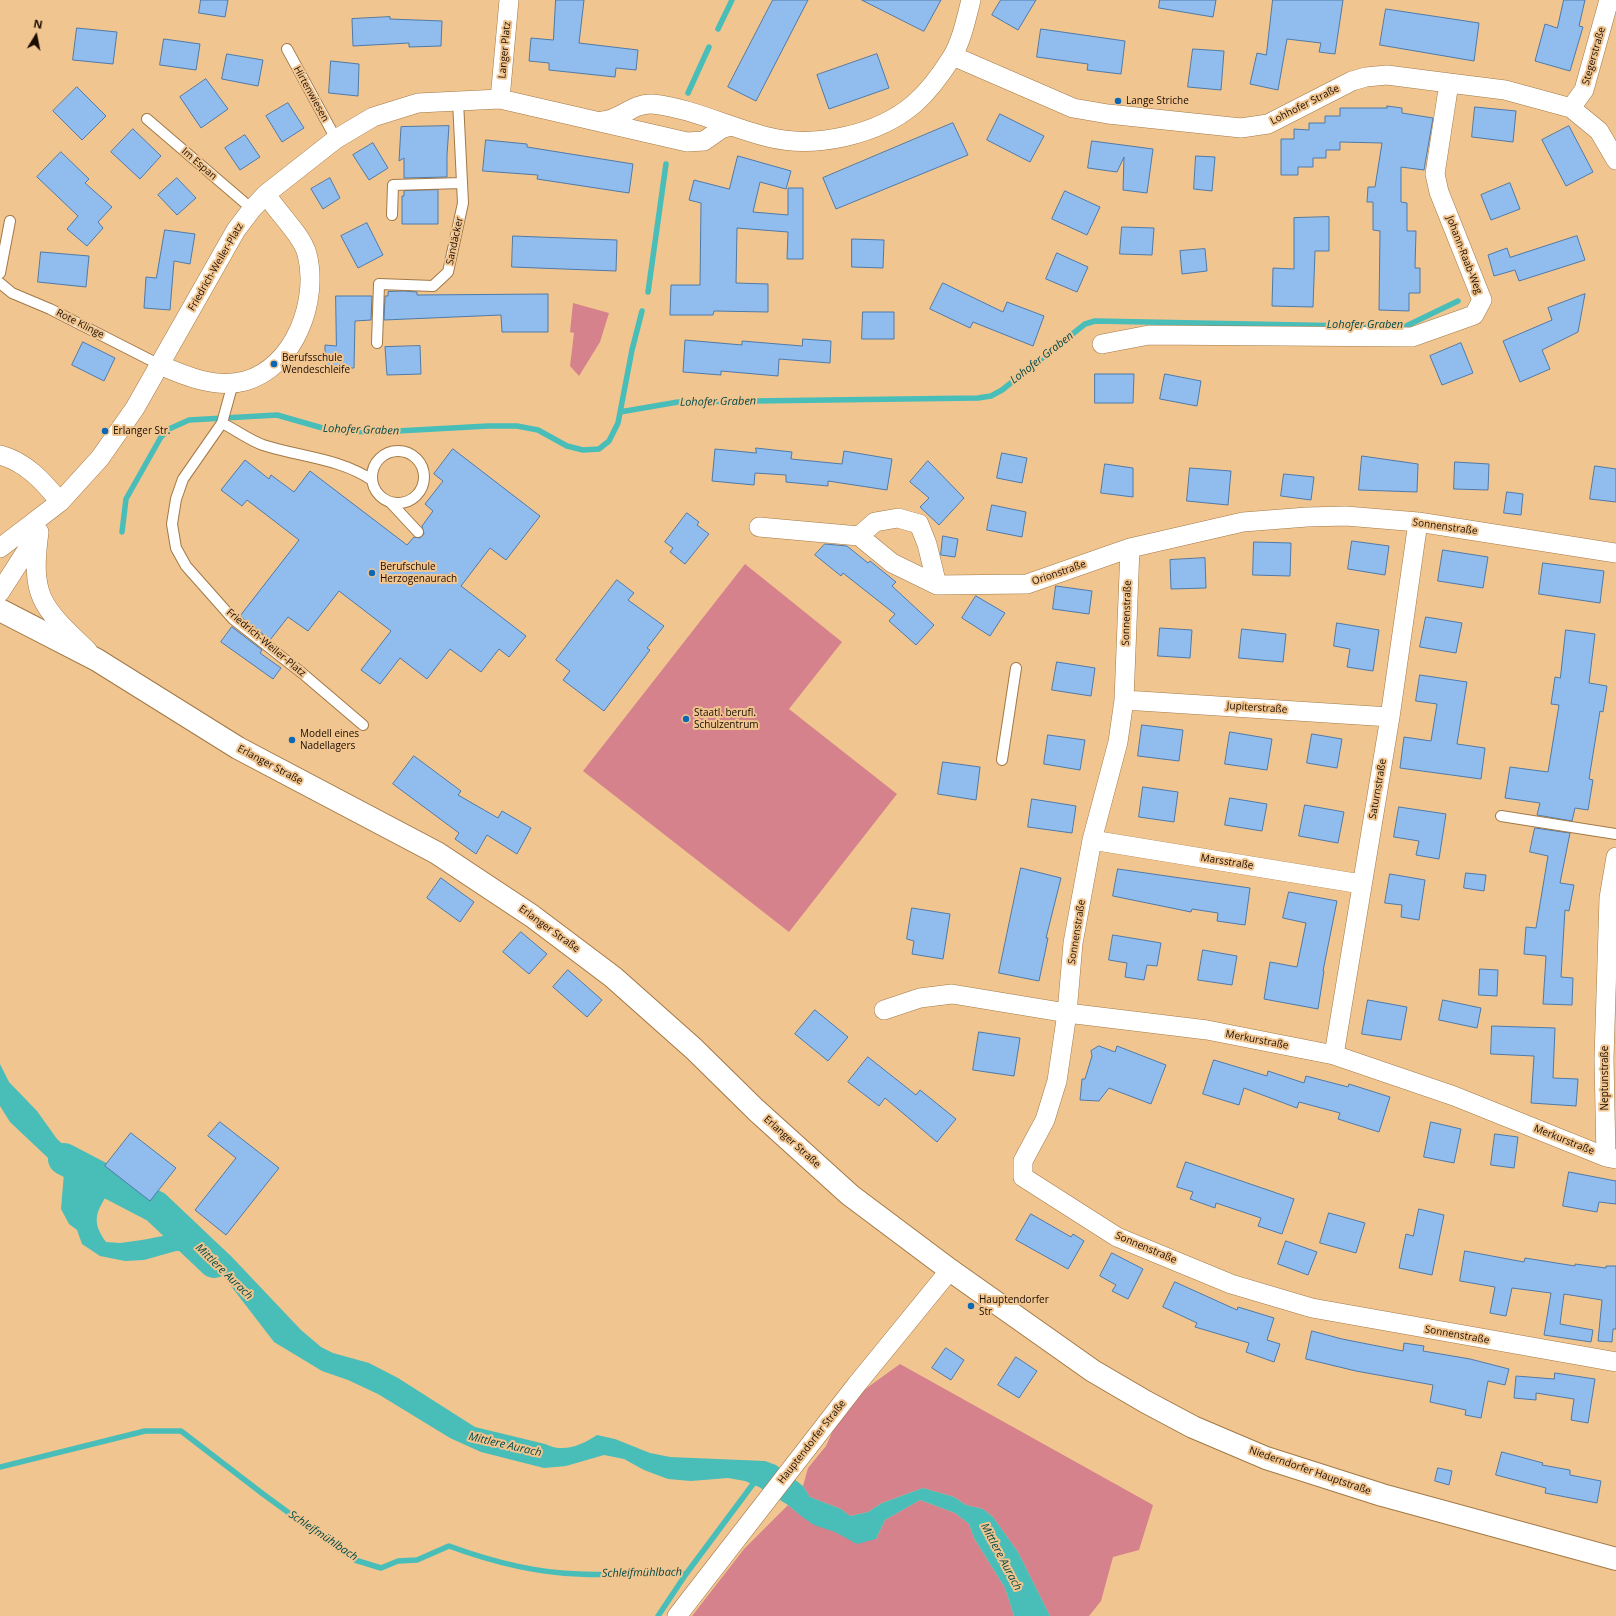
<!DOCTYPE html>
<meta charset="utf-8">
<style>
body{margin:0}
#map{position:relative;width:1616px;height:1616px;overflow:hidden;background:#f1c590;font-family:"Open Sans",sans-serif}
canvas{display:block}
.north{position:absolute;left:16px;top:16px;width:40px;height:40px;-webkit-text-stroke:3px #f1c590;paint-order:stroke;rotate:10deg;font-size:11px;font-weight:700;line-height:16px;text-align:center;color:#1b0c00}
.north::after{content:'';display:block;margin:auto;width:14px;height:18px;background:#1b0c00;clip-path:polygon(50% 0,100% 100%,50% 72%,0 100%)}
</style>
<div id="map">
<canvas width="1616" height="1616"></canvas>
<div class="north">N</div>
</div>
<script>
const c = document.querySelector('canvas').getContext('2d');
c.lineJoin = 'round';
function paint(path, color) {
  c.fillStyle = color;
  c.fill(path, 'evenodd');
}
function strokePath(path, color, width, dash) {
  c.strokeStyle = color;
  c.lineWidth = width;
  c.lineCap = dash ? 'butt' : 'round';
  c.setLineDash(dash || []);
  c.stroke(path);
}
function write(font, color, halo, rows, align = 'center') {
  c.font = font + ' "Open Sans",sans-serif';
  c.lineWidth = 4;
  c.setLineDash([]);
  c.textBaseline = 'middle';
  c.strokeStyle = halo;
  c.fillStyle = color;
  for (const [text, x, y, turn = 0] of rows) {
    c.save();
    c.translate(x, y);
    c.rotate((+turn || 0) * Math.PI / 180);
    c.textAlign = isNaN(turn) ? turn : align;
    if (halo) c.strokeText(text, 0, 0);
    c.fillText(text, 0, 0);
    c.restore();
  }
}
paint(new Path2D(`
 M573 303 609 313 600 342 579 376 570 366 574 333 570 332Z
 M745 564 842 642 789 709 897 794 789 932 583 771Z
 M900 1364 1153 1505 1139 1550 1113 1557 1101 1601 1089 1616H1050L1018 1552 993 1517 983 1509 966 1505 954 1497 923 1488 882 1503 868 1512 850 1516 841 1509 810 1497 803 1486 808 1468 826 1446 834 1428 864 1390Z
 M920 1500 955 1513 969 1524 974 1538 1005 1588 1014 1616H692L744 1549 788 1505C816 1530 840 1533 876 1539L885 1520Z`), '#d5828d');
paint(new Path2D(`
 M0 1064 9 1082 37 1111 57 1139 80 1160 96 1169 110 1190C97 1211 90 1220 106 1242L120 1243 142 1240 194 1230 211 1240 230 1255 301 1330 321 1347 333 1353 369 1363 398 1378 475 1427 545 1444C564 1453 580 1446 597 1435L615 1439 650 1453 670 1457 765 1461 776 1465 803 1486 810 1497 841 1509 850 1516 868 1512 882 1503 923 1488 954 1497 966 1505 983 1509 993 1517 1018 1552 1050 1616H1014L1005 1588 974 1538 969 1524 955 1513 920 1500 885 1520 876 1539 857 1544 835 1532 814 1525 801 1516 788 1505 759 1487 745 1481 728 1478 691 1481 668 1479 644 1470 624 1459 604 1455 566 1466 544 1468 481 1452 450 1438 378 1394 348 1380 322 1371 274 1342 224 1277 202 1255 190 1251H176L144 1260 125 1261 100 1256 82 1244 77 1230 69 1224 61 1209 64 1173 10 1122 0 1106Z`), '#49bdb8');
strokePath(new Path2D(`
 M718 29 732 0
 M688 93 709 47
 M648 292 666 164
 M620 412 678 402 978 398 991 396 1002 390 1085 324 1095 321 1404 327 1458 301
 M122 532 126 499 161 437 169 429 189 420 277 415 333 431 379 432 488 426H517L538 430 567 446 583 450 599 449 609 441 618 423 632 350 642 311
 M0 1467 145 1431H181L263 1494 337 1548 355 1560 381 1568 398 1561 417 1560 449 1546C490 1561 535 1573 579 1574 615 1576 650 1572 686 1574L756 1480
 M658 1616 686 1574`), '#49bdb8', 5.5);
strokePath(new Path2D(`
 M64 1159 156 1207 214 1262`), '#49bdb8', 32);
const building = new Path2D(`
 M201 0H228L225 17 199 13Z
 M556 0H584L579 43 638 50 636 70 616 68 615 77 549 70V63L529 61 531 38 553 40Z
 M773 0H808L756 101 728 87Z
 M862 0H941L924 31Z
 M1001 0H1036L1018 30 992 15Z
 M1160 0H1216L1213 17 1159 8Z
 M1273 0H1343L1335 54 1319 52 1321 43 1287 39 1278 90 1250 84 1257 53 1266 55Z
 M1564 0H1585L1579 26 1583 27 1570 71 1535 61 1545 24 1557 28Z
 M1386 9 1479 23 1474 61 1380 45Z
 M390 17V19L442 21 441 46 409 47V43L353 46 352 19Z
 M77 28 117 32 113 64 73 60Z
 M1041 29 1125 41 1121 74 1087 70 1088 64 1037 57Z
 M164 39 200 44 196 70 160 65Z
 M1193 49 1224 51 1221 90 1188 87Z
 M227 54 263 60 258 86 222 79Z
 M877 54 889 88 829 109 817 75Z
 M331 61 359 64 358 96 329 93Z
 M206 79 228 109 201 128 180 97Z
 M77 87 106 116 82 140 53 111Z
 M288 103 304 128 282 142 266 116Z
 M1387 106 1402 108V113L1433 118 1424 170 1401 167V202L1407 203V231H1416L1415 268H1420V293H1409V311L1379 310 1380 231 1373 230V202H1367L1368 187H1375L1382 143 1340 142V150H1326V158H1313V167H1298V175H1281V139H1294V129L1309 130V123H1325V116H1340V108H1387Z
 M1475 107 1516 111 1513 142 1472 137Z
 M1000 114 1044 136 1030 162 987 140Z
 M953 123 968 155 836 209 823 178Z
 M449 126 447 155V177L404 178V158L399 161 401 127Z
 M1569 126 1593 172 1566 186 1542 140Z
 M133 129 161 156 140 179 111 152Z
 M245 135 260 157 240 170 225 148Z
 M486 140 527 144V147L633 164 629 193 537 179 538 175 483 171Z
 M1092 141 1153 149 1147 193 1123 190 1124 157 1117 172 1088 168Z
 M373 143 388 168 369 180 353 155Z
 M61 152 89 179 85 183 112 207 98 222 103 228 87 246 67 229 78 216 37 177Z
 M738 156 791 171 786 189 760 182 753 212 788 215V188H803V259H787L788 232 737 228 736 283 768 284V312L714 311 713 315H670L671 285H700L701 203 689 200 694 180 729 189Z
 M1196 156 1215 157 1212 191 1194 189Z
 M177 178 196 198 177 215 158 195Z
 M330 178 340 198 323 209 311 189Z
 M1510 183 1520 209 1491 220 1481 195Z
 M438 190V224H402V196H404V191Z
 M1065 191 1100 207 1087 235 1052 219Z
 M1329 217V251H1315L1313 307 1272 306 1273 268 1294 269V218Z
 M367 223 383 255 358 268 341 236Z
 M1122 227 1154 228 1152 255 1120 254Z
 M165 230 195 234 190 264 174 261 170 310 144 308 146 277 156 278Z
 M513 236 617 240 616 271 512 267Z
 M1577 236 1585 260 1519 281 1515 270 1494 276 1488 255 1507 248 1510 257Z
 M852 239 884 240 883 268 852 267Z
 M1205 249 1207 271 1182 274 1180 251Z
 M41 252 89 256 86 287 38 282Z
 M1057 253 1088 267 1077 292 1046 279Z
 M943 283 1003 312 1007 302 1044 316 1033 346 973 322 970 328 930 309Z
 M404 291 417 292V295L548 294V332H502L501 315 384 320 385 296H388V292Z
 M1585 294 1578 332 1542 350 1550 369 1520 382 1503 341 1552 320 1548 308Z
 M336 296H372L371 320 355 321 354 368H325V345L336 346Z
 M863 312H894V339H862Z
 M803 339 831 341 830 363 779 359 778 376 721 371V375L683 372 685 340 742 345V341L802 346Z
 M83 342 115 358 104 381 72 365Z
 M1461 343 1473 373 1442 385 1430 356Z
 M420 346 421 374 387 375 385 347Z
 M1095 374H1134L1133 403H1095Z
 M1165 374 1201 381 1197 406 1160 399Z
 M756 448 792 452 791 459 842 464 844 451 892 459 887 490 828 481V486L786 482V475L755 473 754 485 712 481 715 449 756 453Z
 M453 449 540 516 506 560 490 548 461 586 526 636 509 657 499 649 481 672 450 649 427 679 400 658 380 684 361 670 391 631 339 591 308 631 288 617 270 640 240 616 299 540 247 500 242 506 221 490 245 460 269 479 271 475 294 492 310 471 407 545 414 537 420 538 424 534 422 526 433 511 425 504 443 481 434 474Z
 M1002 453 1027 458 1022 483 997 478Z
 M1362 456 1418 464 1417 492 1359 490Z
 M928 461 964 498 939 525 920 507 929 498 910 482Z
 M1455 462 1489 464 1488 490 1454 489Z
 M1105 464 1133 468V497L1101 493Z
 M1595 466 1616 469V502L1590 499Z
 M1190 468 1231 471 1228 505 1187 501Z
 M1284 474 1314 477 1311 500 1281 496Z
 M1507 492 1523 494 1521 515 1504 513Z
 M992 505 1026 512 1022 537 987 530Z
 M687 513 699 522 697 525 709 534 685 564 670 552 673 548 665 542Z
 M943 536 958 539 955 557 941 555Z
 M1352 541 1389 546 1385 575 1348 569Z
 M1254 542 1291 543 1290 576 1253 575Z
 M825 544 847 546 868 563 870 561 896 582 892 586 934 625 916 645 889 621 895 614 843 573 841 576 815 555Z
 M1443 550 1488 557 1483 588 1438 581Z
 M1205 558 1206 588 1171 589 1170 560Z
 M1543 563 1604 571 1600 603 1539 594Z
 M617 580 634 593 628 600 664 626 647 648 650 650 604 711 563 680 570 671 556 660Z
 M1056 586 1092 591 1089 614 1053 609Z
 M976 596 1005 613 990 636 962 618Z
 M1426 617 1462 623 1456 653 1420 647Z
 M1337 623 1379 630 1373 671 1347 667 1350 649 1334 646Z
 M232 627 262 650 260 653 281 668 273 679 221 642Z
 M1160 628 1192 630 1190 658 1158 656Z
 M1242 629 1286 634 1283 662 1239 658Z
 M1566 630 1595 634 1589 683 1607 686 1603 712 1600 711 1589 779 1593 780 1588 810 1575 808 1572 821 1537 815 1540 803 1505 798 1510 767 1548 772 1559 705 1551 704 1555 677 1560 678Z
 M1057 662 1095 668 1091 696 1052 690Z
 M1420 675 1467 682 1457 744 1485 748 1481 779 1400 768 1404 737 1431 741 1437 704 1416 701Z
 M1142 725 1183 730 1179 761 1138 756Z
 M1230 732 1272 739 1267 770 1225 764Z
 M1312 734 1342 739 1337 768 1307 763Z
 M1048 735 1085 740 1080 770 1044 764Z
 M414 756 461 791 458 795 498 818 502 811 531 828 517 854 487 835 476 854 455 839 459 833 393 784Z
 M943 762 980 767 976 800 938 794Z
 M1143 787 1178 792 1174 822 1139 817Z
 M1230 798 1267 804 1262 831 1225 825Z
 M1032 799 1076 806 1072 833 1028 827Z
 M1305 805 1344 812 1338 843 1299 836Z
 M1399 807 1446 814 1439 859 1416 855 1419 841 1394 837Z
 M1535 828 1570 833 1560 883 1574 885 1569 911 1565 910 1561 977 1573 978 1572 1005 1543 1004 1546 956 1524 954 1526 927 1536 928 1548 856 1530 852Z
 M1021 868 1061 878 1046 938H1048L1039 981 999 973Z
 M1118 869 1250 888 1245 925 1217 921 1218 913 1192 909 1191 912 1113 896Z
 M1466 873 1486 875 1484 891 1464 888Z
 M1390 874 1425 880 1419 920 1401 917 1402 905 1385 903Z
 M441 878 474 902 460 922 427 898Z
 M1289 892 1337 901 1323 971H1324L1318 1009 1264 999 1270 962 1297 967 1306 923 1283 918Z
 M912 908 950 914 943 959 912 954 914 941 907 939Z
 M521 932 547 954 529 974 503 952Z
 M1113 935 1161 943 1157 966 1147 965 1144 980 1125 977 1127 963 1109 960Z
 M1203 950 1237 956 1232 985 1198 980Z
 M1480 969 1498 970 1497 996 1479 995Z
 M568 970 602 1000 587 1017 553 987Z
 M1368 1000 1407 1007 1401 1040 1362 1034Z
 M1443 1000 1481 1008 1477 1028 1439 1020Z
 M815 1010 848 1037 828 1061 795 1034Z
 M1492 1026 1555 1028 1553 1078 1578 1079 1576 1106 1531 1103 1534 1056 1491 1054Z
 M979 1032 1020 1038 1014 1076 973 1070Z
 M1099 1046 1115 1052 1117 1046 1166 1065 1151 1104 1109 1088 1099 1101 1080 1100 1082 1079H1085L1092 1056 1091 1051Z
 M868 1057 916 1095 920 1090 956 1119 937 1142 885 1098 879 1106 848 1082Z
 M1214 1060 1267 1076 1268 1071 1304 1083 1306 1076 1348 1087 1349 1084 1390 1097 1379 1132 1338 1119 1340 1113 1299 1102 1297 1108 1244 1088 1239 1105 1203 1094Z
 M220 1122 279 1168 226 1235 195 1210 236 1158 208 1136Z
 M1431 1122 1461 1129 1454 1163 1424 1157Z
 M131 1133 176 1168 150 1201 105 1166Z
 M1495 1134 1518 1137 1514 1168 1491 1165Z
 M1186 1162 1294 1199 1282 1234 1258 1226 1261 1218 1216 1203 1215 1208 1190 1199 1193 1192 1177 1187Z
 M1569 1172 1616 1181V1204L1599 1202 1597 1212 1563 1206Z
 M1419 1209 1444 1215 1432 1275 1399 1268 1406 1234 1413 1236Z
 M1329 1213 1365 1223 1356 1253 1320 1243Z
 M1031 1214 1071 1237 1073 1234 1084 1241 1068 1269 1016 1240Z
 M1286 1241 1317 1252 1308 1275 1278 1264Z
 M1465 1251 1524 1262 1525 1258 1575 1266V1264L1606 1268V1266H1616V1329H1613L1612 1342 1598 1341 1602 1300 1564 1294 1560 1324 1593 1330 1591 1342 1544 1335 1551 1293 1512 1288 1506 1316 1490 1313 1495 1287 1460 1281Z
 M1112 1253 1143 1269 1128 1299 1112 1291 1116 1285 1100 1276Z
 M1175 1282 1237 1310 1238 1307 1274 1318 1267 1340 1280 1344 1274 1362 1246 1352 1249 1343 1195 1327 1197 1323 1163 1307Z
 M1312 1331 1342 1339 1403 1351 1404 1343 1424 1346 1423 1351 1470 1359 1509 1369 1505 1385 1488 1381 1481 1418 1465 1415 1466 1410 1430 1402 1433 1385 1356 1371 1306 1359Z
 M946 1348 964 1360 951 1380 932 1368Z
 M1016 1357 1037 1371 1019 1398 998 1385Z
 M1555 1373 1595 1379 1588 1423 1571 1420 1574 1399 1536 1393V1400L1514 1398 1516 1376 1554 1379Z
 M1502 1452 1543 1463 1542 1465 1570 1470V1475L1601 1481 1597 1503 1545 1493 1546 1488 1496 1475Z
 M1438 1468 1452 1471 1449 1485 1435 1481Z`);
paint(building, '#90bdee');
strokePath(building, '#4f7aa7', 1);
const service = new Path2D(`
 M287 49 336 139
 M147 119 252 209
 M392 215 393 185 462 183
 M0 273 10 221
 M0 283 12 293 50 309 160 365
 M377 343 379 284 433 286 448 272 463 203 458 101
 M233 383 222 423 183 479 176 499 172 524 176 548 186 566 233 619 302 673 363 725
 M222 423C236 430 249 440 263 445 300 457 339 458 372 480
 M372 477a26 26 0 1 1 52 0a26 26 0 1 1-52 0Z
 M391 503 418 532
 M1002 760 1016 668
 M1501 816 1616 834`);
const minor = new Path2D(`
 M953 56 1073 108 1108 114 1241 128 1268 124 1352 81 1366 77 1387 75 1449 83 1505 90 1571 108 1599 131 1616 160
 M500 99 509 0
 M1571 108 1584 90 1609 0
 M602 121C621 120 632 103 652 104 692 108 730 128 768 137 814 149 878 135 914 104 928 92 942 73 952 57 962 40 966 19 971 0
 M1102 344 1149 335 1412 337 1474 315 1482 300 1439 192 1435 174 1449 83
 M160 365C185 376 216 389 245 381 295 367 319 300 307 254 302 235 277 212 266 194
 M0 455C26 462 43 481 60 502
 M759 527 859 536 892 563 937 585 1027 584 1130 548
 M39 532C30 598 42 607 88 651
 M859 536 875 522 898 518 919 524 927 544 937 585
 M0 548 60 502 100 458 135 408 236 230 252 209 266 194 336 139 373 117 418 103 500 99 687 142 704 141 721 129 731 126
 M1616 553 1418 522 1346 516 1307 517 1243 522 1130 548 1124 700 1118 742 1092 840 1073 943 1067 1013 1057 1081 1045 1120 1023 1161V1177L1117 1237 1231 1284 1312 1308 1616 1362
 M0 592 36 536
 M1124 700 1390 717
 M1092 840 1361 884
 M884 1010 920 998 952 994 1067 1013 1207 1030 1334 1055 1454 1096 1606 1157 1616 1159
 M1334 1055 1390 717 1418 522
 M1606 1157 1604 1059 1609 898 1616 857
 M677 1616 857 1384 950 1270`);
const tertiary = new Path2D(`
 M0 610 97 660 238 748 437 853 532 916 613 977 694 1049 756 1110 850 1195 950 1270 1093 1371 1146 1402 1193 1427 1266 1458 1382 1495 1616 1559`);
strokePath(service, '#a27946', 12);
strokePath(minor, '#a27946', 20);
strokePath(tertiary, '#a27946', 24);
strokePath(service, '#fff', 10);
strokePath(minor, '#fff', 19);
strokePath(tertiary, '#fff', 22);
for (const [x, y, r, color] of [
 [1118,101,4,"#0c68b5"],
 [274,364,4,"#0c68b5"],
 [105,431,4,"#0c68b5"],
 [372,573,4,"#0c68b5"],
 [686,719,4,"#0c68b5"],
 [292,740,4,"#0c68b5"],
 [971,1306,4,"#0c68b5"]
]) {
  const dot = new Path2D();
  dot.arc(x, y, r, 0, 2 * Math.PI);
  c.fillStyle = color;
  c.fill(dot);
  strokePath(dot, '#f1c590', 1.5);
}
write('10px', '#1b0c00', '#f1c590', [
 ["Langer Platz",505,50,-85],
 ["Stegerstraße",1594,56,-74],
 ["Hirtenwiesen",311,94,61],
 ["Lohhofer Straße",1305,105,-27],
 ["Im Espan",199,164,41],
 ["Sandäcker",455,241,-78],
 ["Johann-Raab-Weg",1464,255,69],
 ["Friedrich-Weiler-Platz",216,267,-60],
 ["Rote Klinge",80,324,27],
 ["Sonnenstraße",1445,527,8],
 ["Orionstraße",1059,573,-19],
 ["Sonnenstraße",1127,613,-88],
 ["Friedrich-Weiler-Platz",266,643,40],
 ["Jupiterstraße",1257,708,4],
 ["Erlanger Straße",270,765,28],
 ["Saturnstraße",1378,789,-80],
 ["Marsstraße",1227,862,9],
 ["Erlanger Straße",549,929,36],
 ["Sonnenstraße",1077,932,-81],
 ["Merkurstraße",1257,1040,11],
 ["Neptunstraße",1605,1078,-90],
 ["Merkurstraße",1564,1140,22],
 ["Erlanger Straße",792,1142,42],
 ["Sonnenstraße",1146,1248,23],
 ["Sonnenstraße",1457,1335,10],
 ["Hauptendorfer Straße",812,1442,-52],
 ["Niederndorfer Hauptstraße",1310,1471,19]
]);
write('10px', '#1b0c00', '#f1c590', [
 ["Lange Striche",1126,101],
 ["Berufsschule",282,358],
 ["Wendeschleife",282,370],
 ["Erlanger Str.",113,431],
 ["Berufschule",380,567],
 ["Herzogenaurach",380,579],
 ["Staatl. berufl.",694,713],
 ["Schulzentrum",694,725],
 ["Modell eines",300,734],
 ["Nadellagers",300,746],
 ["Hauptendorfer",979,1300],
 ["Str",979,1312]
], 'left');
write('italic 11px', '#004947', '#f1c590', [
 ["Lohofer Graben",1365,325],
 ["Lohofer Graben",1042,358,-38],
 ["Lohofer Graben",718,402,-1],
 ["Lohofer Graben",361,430,2],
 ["Mittlere Aurach",224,1272,44],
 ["Mittlere Aurach",505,1445,13],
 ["Schleifmühlbach",323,1536,34],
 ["Mittlere Aurach",1001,1557,62],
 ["Schleifmühlbach",642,1573,-1]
]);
</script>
